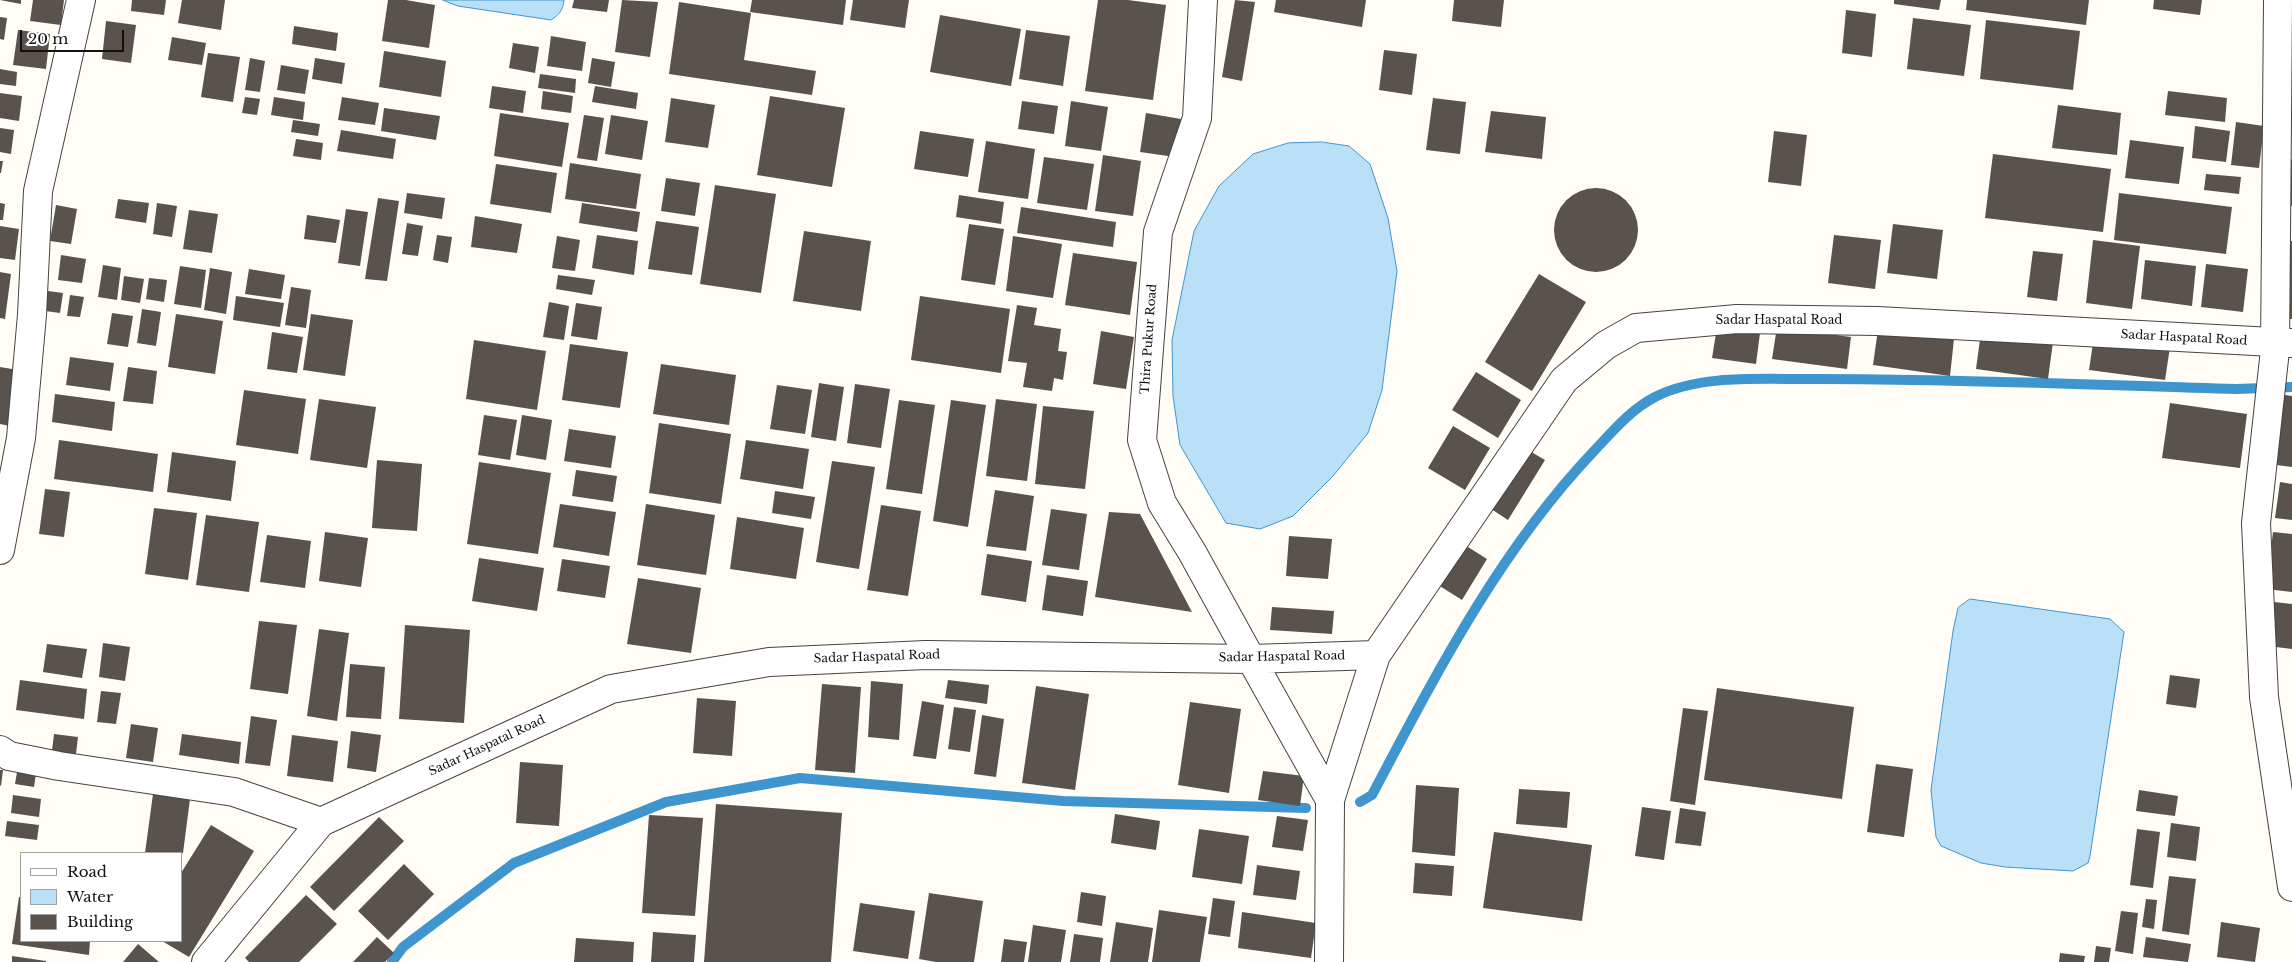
<!DOCTYPE html>
<style>
body{margin:0}
#map{position:relative;width:2292px;height:962px;overflow:hidden;background:#fffdf5;font-family:"Libre Baskerville",serif}
canvas{display:block}
.legend{position:absolute;left:20px;top:852px;width:162px;height:90px;box-sizing:border-box;background:#fff;border:1px solid #a0a0a0;margin:0;padding:6px 9px;list-style:none;font-size:15px;color:#111}
.legend li{display:flex;align-items:center;gap:10px;height:25px}
.legend b{width:25px;border:1px solid #a0a0a0}
.scale{position:absolute;left:20px;top:30px;width:104px;height:22px;box-sizing:border-box;border:2px solid #111;border-top:0;padding-left:6px;font-size:15px;line-height:18px;white-space:nowrap;color:#111;-webkit-text-stroke:4px #fff;paint-order:stroke}
</style>
<div id="map">
<canvas width="2292" height="962"></canvas>
<ul class="legend">
<li><b style="height:6px;background:#fff"></b>Road</li>
<li><b style="height:14px;background:#b9e0f7"></b>Water</li>
<li><b style="height:14px;background:#5a524d"></b>Building</li>
</ul>
<div class="scale">20 m</div>
</div>
<script>
const c = document.querySelector('canvas').getContext('2d');
c.lineJoin = 'round';
function paint(path, color) {
  c.fillStyle = color;
  c.fill(path, 'evenodd');
}
function strokePath(path, color, width, dash) {
  c.strokeStyle = color;
  c.lineWidth = width;
  c.lineCap = dash ? 'butt' : 'round';
  c.setLineDash(dash || []);
  c.stroke(path);
}
function write(font, color, halo, rows, align = 'center') {
  c.font = font + ' "Libre Baskerville",serif';
  c.lineWidth = 5;
  c.setLineDash([]);
  c.textBaseline = 'middle';
  c.strokeStyle = halo;
  c.fillStyle = color;
  for (const [text, x, y, turn = 0] of rows) {
    c.save();
    c.translate(x, y);
    c.rotate((+turn || 0) * Math.PI / 180);
    c.textAlign = isNaN(turn) ? turn : align;
    if (halo) c.strokeText(text, 0, 0);
    c.fillText(text, 0, 0);
    c.restore();
  }
}
const water = new Path2D(`
 M443 0H564C563 10 559 15 551 20L458 6Z
 M1322 142 1349 146 1370 164 1388 218 1397 271 1382 390 1368 433 1333 476 1293 516 1260 529 1226 523 1180 445 1173 396 1172 340 1194 231 1219 186 1253 154 1288 143Z
 M1970 599 2110 619 2124 632 2090 856 2088 863 2073 871 2005 867 1981 863 1941 846 1936 837 1931 790 1953 631 1958 608Z`);
paint(water, '#b9e0f7');
strokePath(water, '#3f96cf', 1);
strokePath(new Path2D(`
 M1360 802 1372 795C1436 674 1499 551 1594 451 1613 431 1630 410 1655 397 1701 373 1768 380 1820 379 1959 379 2098 385 2236 389L2292 387
 M392 962 403 947 514 863 666 802 800 778 1063 801 1306 808`), '#3f96cf', 10);
paint(new Path2D(`
 M0 0H21V4Z
 M33 0H64L61 25 30 21Z
 M132 0H166L164 15 131 11Z
 M182 0H225L221 30 178 23Z
 M388 0H406L435 5 429 48 382 41Z
 M574 0H609L607 12 572 8Z
 M622 0 658 2 650 57 615 52Z
 M752 0H846L843 25 750 12Z
 M853 0H909L905 28 850 20Z
 M1098 0H1128L1166 5 1153 100 1085 91Z
 M1235 0 1255 2 1242 81 1222 77Z
 M1276 0H1366L1362 27 1274 12Z
 M1454 0H1504L1501 27 1452 21Z
 M1894 0H1941L1939 10 1894 4Z
 M1967 0H2089L2086 25 1966 10Z
 M2154 0H2202L2200 15 2153 9Z
 M679 2 751 13 744 60 816 71 812 95 669 74Z
 M1846 10 1876 14 1872 57 1842 53Z
 M940 15 1021 29 1011 86 930 72Z
 M0 17 7 18 4 40 0 39Z
 M1913 18 1971 25 1964 76 1907 69Z
 M1986 20 2080 31 2073 90 1980 79Z
 M106 21 136 25 131 63 102 59Z
 M294 26 338 33 336 51 292 44Z
 M18 30 50 34 46 69 13 65Z
 M1026 30 1070 36 1063 86 1019 79Z
 M551 36 586 42 582 71 547 66Z
 M172 37 206 43 202 65 168 60Z
 M513 43 539 47 535 73 509 68Z
 M1384 50 1417 54 1412 95 1379 90Z
 M384 51 446 61 441 97 379 87Z
 M208 53 240 57 233 102 201 97Z
 M250 58 265 61 260 92 245 90Z
 M315 58 345 63 342 84 312 79Z
 M592 58 615 62 611 87 588 83Z
 M281 65 309 70 305 94 277 90Z
 M0 69 17 72 16 86 0 84Z
 M540 74 576 79 575 93 538 88Z
 M492 86 526 91 523 113 489 108Z
 M595 86 638 93 636 109 592 102Z
 M543 91 573 96 571 113 541 109Z
 M2168 91 2227 98 2225 122 2165 115Z
 M0 93 22 96 19 121 0 118Z
 M770 96 845 108 832 187 757 175Z
 M245 97 260 99 257 115 242 113Z
 M274 97 305 102 303 120 271 115Z
 M342 97 379 103 375 125 338 120Z
 M671 98 715 105 708 148 665 142Z
 M1433 98 1466 102 1460 154 1426 150Z
 M1022 101 1058 106 1054 134 1018 129Z
 M1071 101 1108 107 1101 151 1065 146Z
 M2058 105 2121 113 2117 155 2052 148Z
 M384 108 440 116 436 140 381 131Z
 M1491 111 1546 117 1542 159 1485 152Z
 M500 113 569 123 562 167 494 156Z
 M1146 113 1181 119 1175 157 1140 152Z
 M584 115 604 118 597 161 577 158Z
 M611 115 648 121 642 160 605 154Z
 M293 120 320 124 318 136 291 132Z
 M2236 122 2264 126 2259 168 2231 165Z
 M2195 126 2230 131 2226 162 2192 158Z
 M0 128 14 130 11 154 0 152Z
 M341 130 396 139 393 159 337 151Z
 M920 131 974 139 968 177 914 169Z
 M1774 131 1807 135 1801 186 1768 182Z
 M296 139 323 143 321 160 293 156Z
 M2130 140 2184 147 2179 184 2125 178Z
 M986 141 1035 149 1028 199 978 192Z
 M1993 154 2111 169 2103 232 1985 218Z
 M1103 155 1141 161 1133 216 1095 211Z
 M1044 157 1094 164 1087 210 1037 203Z
 M2291 159 2292 160V206L2285 205Z
 M0 161H3L1 173H0Z
 M570 163 641 174 636 209 565 199Z
 M496 164 557 173 551 213 490 204Z
 M2206 174 2241 177 2239 194 2204 190Z
 M666 178 700 183 695 216 661 211Z
 M715 185 776 194 761 293 700 284Z
 M1554 230a42 42 0 1 1 84 0a42 42 0 1 1-84 0Z
 M407 193 445 198 442 219 404 213Z
 M2119 193 2232 207 2226 254 2114 240Z
 M959 195 1004 202 1001 224 956 217Z
 M378 198 399 201 387 281 365 279Z
 M118 199 149 203 146 223 115 218Z
 M0 203 5 204 3 220H0Z
 M157 203 177 206 172 237 153 234Z
 M582 203 640 212 637 232 579 223Z
 M56 205 77 209 71 244 50 241Z
 M1021 207 1116 222 1113 247 1017 233Z
 M346 209 368 212 360 266 338 263Z
 M189 210 218 214 212 253 183 249Z
 M307 215 340 220 336 243 304 239Z
 M475 216 522 224 517 253 471 247Z
 M656 221 699 227 692 275 648 269Z
 M407 223 423 226 418 256 402 254Z
 M969 224 1004 229 995 285 961 280Z
 M1893 224 1943 230 1937 279 1887 273Z
 M0 226 19 229 15 260 0 258Z
 M804 231 871 241 861 311 793 301Z
 M437 235 452 237 448 263 433 260Z
 M597 235 638 241 634 275 592 268Z
 M1834 235 1881 240 1875 289 1828 283Z
 M557 236 580 240 575 271 552 268Z
 M1013 236 1062 244 1053 298 1006 291Z
 M2093 240 2140 246 2132 309 2086 303Z
 M2291 241H2292V319L2283 318Z
 M2033 251 2063 254 2057 301 2027 297Z
 M1073 253 1137 262 1130 315 1065 305Z
 M61 255 86 259 82 283 58 280Z
 M2145 260 2196 266 2192 306 2141 299Z
 M2206 264 2248 269 2243 312 2201 307Z
 M103 265 121 268 117 300 98 297Z
 M180 266 206 270 201 308 174 304Z
 M210 268 232 272 226 314 204 310Z
 M249 269 285 275 281 299 245 294Z
 M0 272 11 274 5 319 0 318Z
 M1539 274 1586 302 1532 391 1485 362Z
 M558 275 595 280 592 295 556 289Z
 M124 276 144 279 140 303 121 300Z
 M149 278 167 280 164 302 146 299Z
 M291 287 311 290 306 328 285 325Z
 M48 291 63 293 60 313 45 311Z
 M70 295 84 297 80 317 67 316Z
 M236 296 284 303 280 327 233 320Z
 M920 296 1010 309 1001 373 911 360Z
 M549 302 569 306 564 340 543 337Z
 M576 303 602 307 597 340 571 336Z
 M1017 305 1037 308 1034 325 1061 329 1058 351 1067 352 1063 380 1054 378 1052 391 1023 387 1027 363 1008 361Z
 M142 309 161 312 156 346 137 343Z
 M112 313 133 316 128 347 107 344Z
 M176 314 223 321 215 374 168 367Z
 M311 314 353 320 345 376 303 370Z
 M1717 327 1760 333 1756 364 1712 358Z
 M1777 327 1851 337 1847 369 1772 359Z
 M1878 329 1954 339 1950 376 1873 365Z
 M1101 331 1134 337 1126 389 1093 384Z
 M272 332 303 337 297 373 267 369Z
 M1981 332 2053 342 2048 379 1976 369Z
 M2094 336 2170 347 2165 380 2089 370Z
 M474 340 546 351 537 410 466 399Z
 M570 344 628 352 620 408 562 400Z
 M70 357 114 363 110 391 66 385Z
 M661 364 736 375 729 425 653 414Z
 M0 367 18 370 10 426 0 424Z
 M128 367 157 371 153 404 123 401Z
 M1476 372 1521 400 1498 438 1452 410Z
 M819 383 844 387 836 441 811 437Z
 M855 384 890 389 881 448 847 443Z
 M777 385 812 390 805 434 770 429Z
 M244 390 306 399 298 454 236 445Z
 M55 394 115 402 112 431 52 422Z
 M2279 394 2292 396V467L2269 464Z
 M319 399 376 407 367 468 310 460Z
 M996 399 1037 404 1027 481 986 476Z
 M899 400 935 405 922 494 886 489Z
 M951 400 986 405 968 527 933 521Z
 M2170 403 2247 414 2240 468 2162 458Z
 M1043 406 1094 411 1085 489 1035 484Z
 M484 415 517 420 510 460 478 455Z
 M522 415 552 420 546 460 516 455Z
 M659 423 731 434 721 504 649 493Z
 M1453 426 1490 448 1465 490 1428 468Z
 M569 429 616 436 611 468 564 461Z
 M59 440 158 454 153 492 54 479Z
 M746 440 809 449 803 489 740 479Z
 M1521 446 1545 460 1508 520 1485 505Z
 M172 452 236 461 231 501 167 492Z
 M377 460 422 464 417 531 372 528Z
 M832 461 875 467 859 569 816 562Z
 M479 462 551 473 538 554 467 544Z
 M576 470 617 476 613 502 572 496Z
 M2280 482 2292 484V520L2275 518Z
 M45 489 70 492 64 537 39 534Z
 M995 490 1034 496 1026 551 986 546Z
 M775 491 815 497 811 519 772 513Z
 M560 504 616 512 609 556 553 547Z
 M646 504 715 515 706 575 637 565Z
 M881 505 921 511 908 596 867 590Z
 M154 508 197 513 188 580 145 574Z
 M1051 509 1087 514 1079 570 1042 565Z
 M1109 512 1140 514 1192 612 1095 597Z
 M206 515 259 522 249 592 196 585Z
 M737 517 804 528 796 579 730 569Z
 M325 532 368 538 361 587 319 581Z
 M2273 532 2292 534V592L2266 589Z
 M267 535 311 541 305 588 260 582Z
 M1289 536 1332 539 1328 579 1286 576Z
 M1460 542 1487 559 1462 600 1435 583Z
 M987 554 1032 561 1026 602 981 595Z
 M479 558 544 568 537 611 472 601Z
 M562 559 610 566 605 598 557 591Z
 M1047 575 1088 581 1083 616 1042 610Z
 M638 578 701 588 691 653 627 644Z
 M2274 602 2292 604V649L2268 646Z
 M1272 607 1334 611 1332 634 1270 630Z
 M259 621 297 625 288 694 250 689Z
 M405 625 470 630 464 723 399 719Z
 M319 629 349 633 337 721 307 716Z
 M103 643 130 647 125 681 99 677Z
 M47 644 87 649 82 678 43 672Z
 M350 664 385 667 381 719 346 717Z
 M2170 675 2200 679 2196 708 2166 704Z
 M20 680 87 689 84 719 16 710Z
 M948 680 989 685 987 704 945 698Z
 M871 681 903 684 899 740 868 737Z
 M822 684 861 687 855 773 815 770Z
 M1036 686 1089 694 1075 790 1022 783Z
 M1717 688 1854 707 1842 799 1704 780Z
 M101 691 121 693 116 724 97 722Z
 M697 698 736 701 732 756 693 753Z
 M922 701 944 705 936 759 913 756Z
 M1190 702 1241 709 1229 793 1178 785Z
 M954 707 976 710 970 752 948 749Z
 M1683 708 1708 711 1695 805 1670 801Z
 M982 715 1004 719 996 777 974 774Z
 M251 716 277 720 270 766 245 763Z
 M131 724 158 728 153 762 126 758Z
 M351 731 381 735 376 772 347 768Z
 M54 734 78 737 75 762 51 759Z
 M182 734 241 742 239 764 179 755Z
 M292 735 338 741 333 782 287 776Z
 M520 762 563 765 559 826 516 823Z
 M1876 764 1913 769 1904 837 1867 832Z
 M0 770H3L1 786 0 785Z
 M1263 771 1304 776 1300 806 1258 800Z
 M17 772 36 774 34 787 15 784Z
 M1416 785 1459 788 1455 856 1412 852Z
 M1519 789 1570 792 1567 828 1516 824Z
 M2139 790 2178 796 2175 816 2136 811Z
 M153 794 190 799 183 853H145Z
 M13 795 41 799 39 817 11 813Z
 M716 804 842 813 831 962H704Z
 M1642 807 1671 811 1664 860 1635 856Z
 M1680 808 1706 812 1701 846 1675 843Z
 M1115 814 1160 821 1156 850 1111 843Z
 M649 815 703 818 695 916 642 913Z
 M1277 816 1308 820 1303 851 1272 847Z
 M379 817 404 841 334 911 310 887Z
 M7 821 39 825 37 840 5 836Z
 M2171 823 2200 827 2196 861 2167 857Z
 M211 825 254 851 189 957 162 941H181V873Z
 M1199 829 1249 836 1242 884 1192 877Z
 M2137 829 2160 832 2153 888 2130 885Z
 M1494 832 1592 845 1582 921 1483 908Z
 M1415 863 1454 866 1452 896 1413 893Z
 M404 864 434 894 388 940 358 911Z
 M1257 865 1300 871 1296 900 1253 895Z
 M2169 876 2196 879 2189 935 2162 931Z
 M1081 892 1106 896 1102 926 1077 922Z
 M929 893 983 901 974 962H936L919 959Z
 M306 895 337 924 299 962H249L245 958Z
 M19 897H21V941H90L89 955 12 944Z
 M1213 898 1235 901 1230 937 1208 934Z
 M2146 899 2157 900 2154 929 2142 927Z
 M860 903 915 911 908 959 853 951Z
 M1159 910 1207 917 1200 962H1152Z
 M2121 911 2138 913 2133 954 2115 951Z
 M1242 912 1316 923 1311 958 1238 948Z
 M1116 922 1153 928 1148 962H1110Z
 M2221 922 2260 928 2255 962 2217 957Z
 M1033 925 1066 930 1061 962H1028Z
 M653 932 696 935 694 962H651Z
 M1074 934 1103 938 1100 962H1070Z
 M377 937 394 953 385 962H353Z
 M2146 937 2191 944 2188 962 2143 957Z
 M576 938 634 942 633 962H574Z
 M1004 939 1027 942 1024 962H1001Z
 M138 944 159 962H123Z
 M2096 946 2111 948 2109 962H2094Z
 M2060 953 2085 956 2084 962H2059Z
 M12 956 46 961V962H12Z`), '#5a524d');
const minor = new Path2D(`
 M1203 0 1197 118 1158 232 1142 440 1162 503 1192 552 1251 659
 M2278 0 2275 350 2256 523 2264 697 2292 887
 M0 550 21 438 32 315 38 191 81 0
 M0 750 9 756 59 766 234 792 321 822`);
const tertiary = new Path2D(`
 M1251 659 1330 800
 M206 962 321 822 611 689 769 662 926 655 1251 659 1376 655
 M1329 962 1330 800 1376 655 1564 380 1606 345 1636 328 1737 319 1877 321 2292 343`);
strokePath(minor, '#444', 30);
strokePath(tertiary, '#444', 30);
strokePath(minor, '#fff', 28);
strokePath(tertiary, '#fff', 28);
write('12px', '#111', '#fff', [
 ["Sadar Haspatal Road",1779,321],
 ["Sadar Haspatal Road",2184,338,3],
 ["Thira Pukur Road",1149,339,-86],
 ["Sadar Haspatal Road",877,657,-2],
 ["Sadar Haspatal Road",1282,657,-1],
 ["Sadar Haspatal Road",487,746,-25]
]);
</script>
